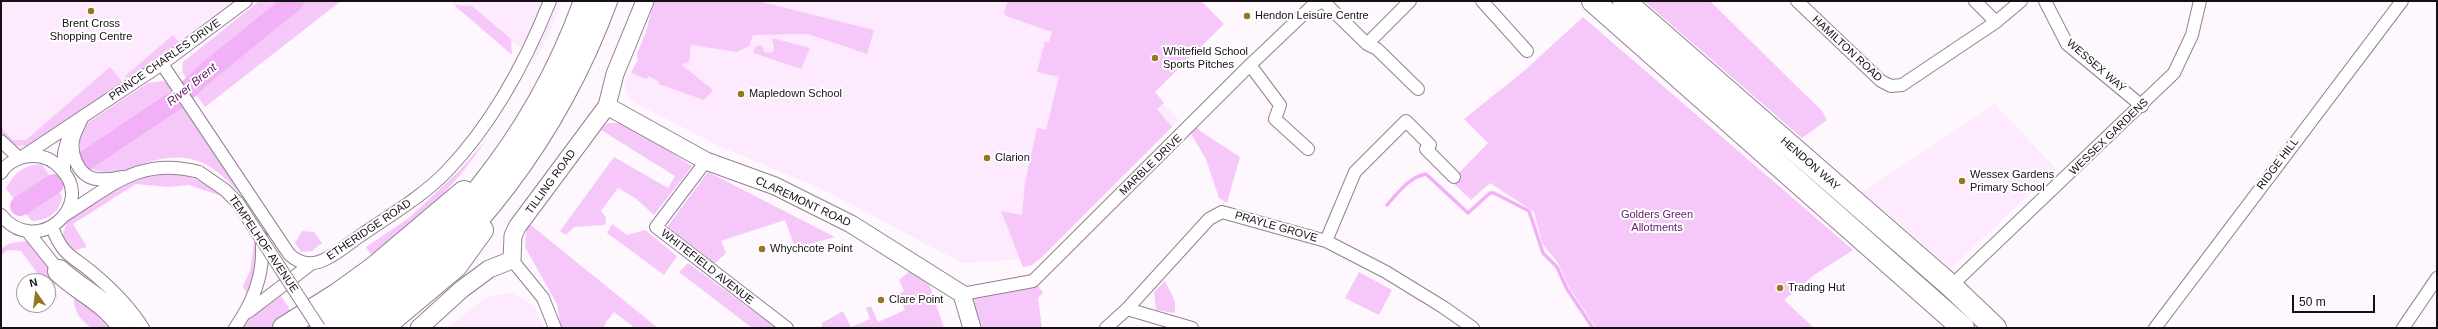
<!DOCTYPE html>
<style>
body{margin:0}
#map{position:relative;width:2438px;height:329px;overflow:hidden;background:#fef7fe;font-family:Helvetica,sans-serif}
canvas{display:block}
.frame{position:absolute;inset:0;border:2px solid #161016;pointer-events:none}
.north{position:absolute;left:16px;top:273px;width:40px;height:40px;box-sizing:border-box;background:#fff;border:1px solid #a29fa2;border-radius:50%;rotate:346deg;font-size:11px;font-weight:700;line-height:16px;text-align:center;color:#161016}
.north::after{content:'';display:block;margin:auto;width:14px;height:18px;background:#97761f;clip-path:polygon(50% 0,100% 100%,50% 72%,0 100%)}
.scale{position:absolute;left:2292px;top:295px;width:83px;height:18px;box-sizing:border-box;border:2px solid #161016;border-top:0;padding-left:5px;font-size:12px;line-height:14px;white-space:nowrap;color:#161016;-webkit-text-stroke:3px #fff;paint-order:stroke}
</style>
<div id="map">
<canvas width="2438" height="329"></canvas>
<div class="frame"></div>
<div class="north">N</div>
<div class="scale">50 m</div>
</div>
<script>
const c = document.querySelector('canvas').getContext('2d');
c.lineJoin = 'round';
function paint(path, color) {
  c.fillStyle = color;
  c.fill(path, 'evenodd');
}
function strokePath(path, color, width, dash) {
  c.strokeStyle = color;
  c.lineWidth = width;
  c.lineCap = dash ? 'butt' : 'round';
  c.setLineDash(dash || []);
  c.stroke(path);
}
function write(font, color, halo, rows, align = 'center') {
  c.font = font + ' Helvetica,sans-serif';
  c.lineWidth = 4;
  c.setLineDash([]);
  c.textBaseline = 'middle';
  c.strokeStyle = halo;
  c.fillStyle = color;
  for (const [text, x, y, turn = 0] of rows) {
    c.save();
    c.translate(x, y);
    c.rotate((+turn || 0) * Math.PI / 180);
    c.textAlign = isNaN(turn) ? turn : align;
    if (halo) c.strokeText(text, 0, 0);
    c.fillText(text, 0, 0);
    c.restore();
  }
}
paint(new Path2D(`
 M1 1H244L22 157 1 141Z
 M450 1H562L550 32 535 61 472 6 454 5Z
 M654 1H1064L1179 120 1041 258 962 263 822 189 719 146 630 100 625 88 626 80 638 60 637 54 646 32Z
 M1995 104 2056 169 1951 268 1862 192Z
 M513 293 534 306 545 328H447L488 296Z`), '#fdeafe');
paint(new Path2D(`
 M259 1H287L242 40 187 81 182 70 183 62Z
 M303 1H341L205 107 195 93 217 72Z
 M654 1H758L874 30 867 54 808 34 753 35 749 46 737 52 691 45 689 62 682 65 713 90 704 100 659 84 658 81 649 76 646 79 631 73 638 60 637 54 646 32Z
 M1008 1H1201L1224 24 1155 92 1164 103 1157 109 1172 127 1041 258 1032 265 1023 267 1001 211 1022 215 1025 183 1037 128 1046 130 1059 77 1037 72 1045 41 1049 43 1052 32 1006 16 1004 12Z
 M1644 1H1710L1822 111 1827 120 1802 138Z
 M454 5 472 6 511 39 512 55Z
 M1583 17 1853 250 1814 275 1784 300 1814 328H1596L1569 287 1558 263 1542 243 1534 212 1490 183 1471 200 1451 181 1488 143 1464 119 1524 71Z
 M173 35 180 43 130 77H124Z
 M772 38 810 48 801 69 753 53 755 47 761 45 765 52 772 53 774 49Z
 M110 67 121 80 122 86 29 145C5 149 1 139 1 117L3 130 13 140H26Z
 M163 81 172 85 177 92 80 155V136L87 123 148 83Z
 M185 103 251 206C215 164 194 145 136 166 120 172 106 176 90 168Z
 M608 123H625L692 166 654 215 635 198 618 188 601 211 606 217 605 225 574 227 566 235 560 231 614 157 668 188 675 176 601 130Z
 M1196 125 1200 131 1240 157 1227 203 1219 198 1206 159 1190 132Z
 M488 138 461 174 418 223 372 256 366 247 409 218 459 171Z
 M42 164 51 178 16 201 6 189C14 173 23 165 42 164Z
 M172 171 209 184 224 197 189 185 169 187 136 184 73 224 87 247 75 250 64 245 63 234 67 221 142 173Z
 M708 172 835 237 795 248 785 220 721 241 726 253 714 264 667 227Z
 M58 189 62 197C59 213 49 220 32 221L24 212Z
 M527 222 658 328H635L614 312 606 322 604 328H561L557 304 525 247Z
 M612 224 627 235 645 230 677 256 664 275 607 233Z
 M302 231 314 232 322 243 312 251 301 252 295 243Z
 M28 241 54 275 57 299 48 287V281H43L21 251 8 250 1 255V249L10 243Z
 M254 243 261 254 252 292H246L243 286 250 271Z
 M688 263 776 328H752L679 272Z
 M913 268 930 286 944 328H822V323L843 311 851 327 870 319 866 308 871 306 878 322 905 310 898 294 904 291 899 280Z
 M1359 272 1392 290 1379 315 1345 298Z
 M1165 281 1175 301V313L1156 310 1154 292Z
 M1037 284 1043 293 1038 298 1042 328H982L971 297Z
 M82 294 121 328H91C81 320 74 312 74 299Z
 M281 296 294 316 274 328H243L250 318Z`), '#f6c7f9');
strokePath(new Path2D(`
 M1387 205C1398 193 1409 177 1426 174L1468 213 1490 193H1494L1529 211 1543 253 1557 267 1567 289 1593 328`), '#f2b1f6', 3.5);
strokePath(new Path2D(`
 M85 161 179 98 207 72 294 1
 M20 206 54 184`), '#f2b1f6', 20);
const street = new Path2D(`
 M1323 1 1367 44 1410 1
 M1482 1 1527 51
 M1797 1 1881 81 1891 86 1902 85 1996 22 2021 1
 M1975 1 1996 22
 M2045 1 2067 44 2142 106
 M1367 44 1377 49 1418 89
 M162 64 289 254C312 277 337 252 357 238 387 217 421 198 447 171 492 124 526 61 550 1
 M1250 65 1280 105 1275 119 1308 149
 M83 116C80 123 76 130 74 136 69 153 78 176 96 179 105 180 113 179 122 177
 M1 141 19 158
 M22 157 162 64 246 1
 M706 161 656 227 787 328
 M64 172V153L69 134
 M1 173C7 162 22 155 35 156 45 156 54 161 61 169 97 205 36 259 1 215
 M65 215C112 186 140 156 199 172
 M52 227C63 257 72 255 94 274 113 290 130 307 143 328
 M28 232 59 271
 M1326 241 1355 172 1406 121 1430 145 1426 149 1454 177
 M512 260 543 298 555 328
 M1951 286 2174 73 2192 35 2200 1
 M962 294 1033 281 1250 65 1310 8 1322 1
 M1127 309 1192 328
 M248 312 311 264
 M235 328C254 301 266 271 261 237
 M1106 328 1127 309 1209 219 1222 212 1326 241 1386 272 1443 307 1473 328
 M2155 328 2402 1
 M2403 328 2437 278`);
const secondary = new Path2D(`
 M607 106 706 161 775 186 851 224 962 294 972 328
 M419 328 462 289 489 269 512 260 513 236 517 227 607 106 615 74 645 1`);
const highway = new Path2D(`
 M1593 1 1963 328
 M1624 1 1951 286 1995 328
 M59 271C80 291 108 302 124 328
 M284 328 338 294 374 268 464 192
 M321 328C444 254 537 135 585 1
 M354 328C471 251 558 131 606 1
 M382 328 456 266 482 230`);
strokePath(street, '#928193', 14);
strokePath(secondary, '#928193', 19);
strokePath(highway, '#928193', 24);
strokePath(street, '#fff', 12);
strokePath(secondary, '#fff', 17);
strokePath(highway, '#fff', 22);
const streetBridge = new Path2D(`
 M199 172 225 190 238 203 319 328`);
strokePath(streetBridge, '#928193', 14, []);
strokePath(streetBridge, '#fff', 12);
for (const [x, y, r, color] of [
 [91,11,4,"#97761f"],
 [1247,16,4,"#97761f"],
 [1155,58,4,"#97761f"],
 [741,94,4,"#97761f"],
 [987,158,4,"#97761f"],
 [1962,181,4,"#97761f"],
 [762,249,4,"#97761f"],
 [1780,288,4,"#97761f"],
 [881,300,4,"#97761f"]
]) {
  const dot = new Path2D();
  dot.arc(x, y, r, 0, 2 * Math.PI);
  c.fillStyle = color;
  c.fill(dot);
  strokePath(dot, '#fff', 1.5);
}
write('11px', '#161016', '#fff', [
 ["Hendon Leisure Centre",1255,16],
 ["Brent Cross",91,24,"center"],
 ["Shopping Centre",91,37,"center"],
 ["Whitefield School",1163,52],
 ["Sports Pitches",1163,65],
 ["Mapledown School",749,94],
 ["Clarion",995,158],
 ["Wessex Gardens",1970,175],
 ["Primary School",1970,188],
 ["Whychcote Point",770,249],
 ["Trading Hut",1788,288],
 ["Clare Point",889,300]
], 'left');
write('11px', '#161016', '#fff', [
 ["HAMILTON ROAD",1847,49,43],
 ["PRINCE CHARLES DRIVE",165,60,-35],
 ["WESSEX WAY",2096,66,41],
 ["WESSEX GARDENS",2109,137,-44],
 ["HENDON WAY",1810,164,41],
 ["RIDGE HILL",2278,164,-53],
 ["MARBLE DRIVE",1151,165,-44],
 ["TILLING ROAD",551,182,-54],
 ["CLAREMONT ROAD",803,202,25],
 ["PRAYLE GROVE",1276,227,16],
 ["ETHERIDGE ROAD",369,230,-34],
 ["TEMPELHOF AVENUE",263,244,56],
 ["WHITEFIELD AVENUE",707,267,38]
]);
write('11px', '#63176a', '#fff', [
 ["Golders Green",1657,215],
 ["Allotments",1657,228]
]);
write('italic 12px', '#631769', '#fff', [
 ["River Brent",192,85,-39]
]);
</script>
